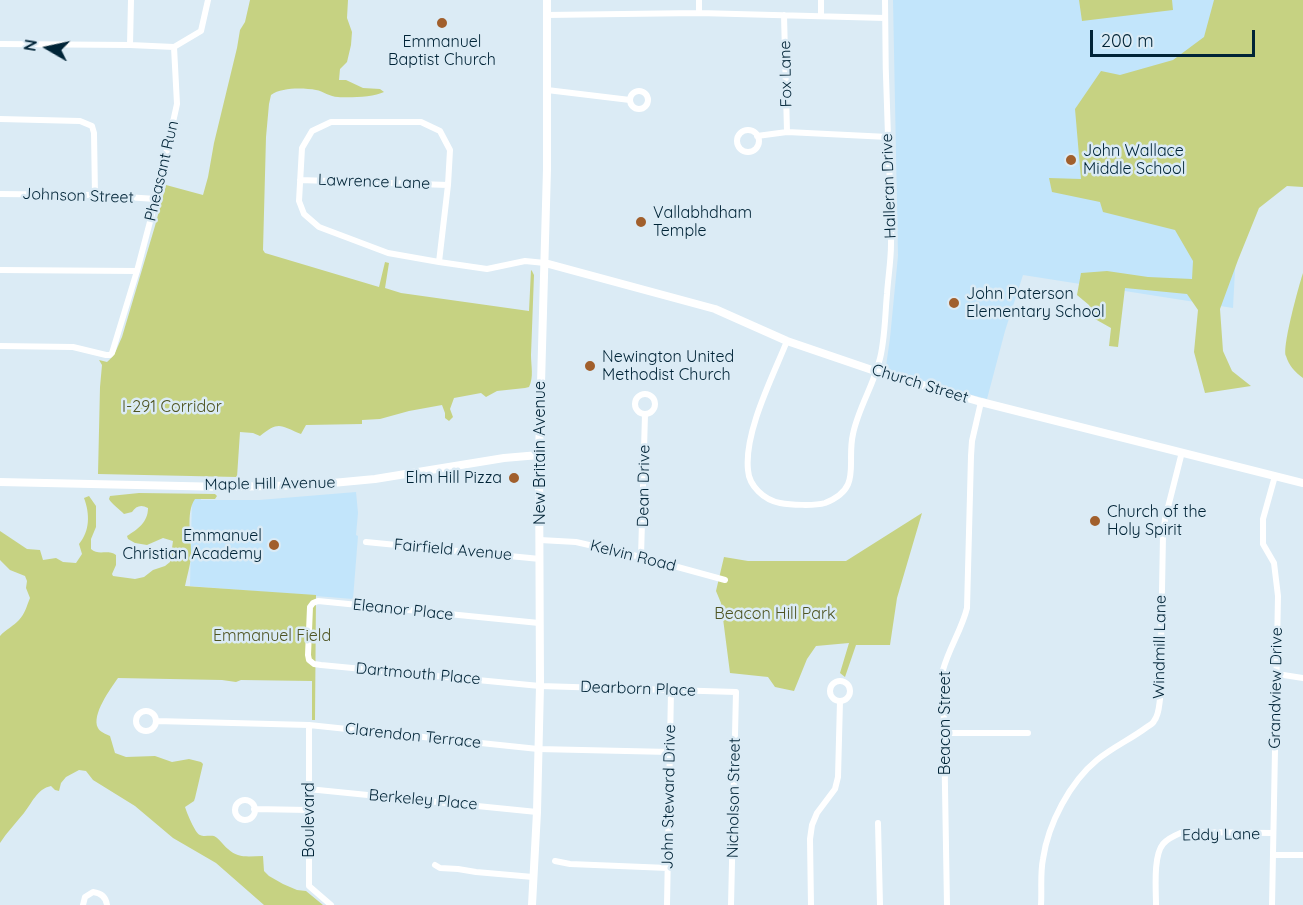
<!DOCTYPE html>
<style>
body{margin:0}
#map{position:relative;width:1303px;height:905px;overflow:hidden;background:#dbebf5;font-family:Quicksand,sans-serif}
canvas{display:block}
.north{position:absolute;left:18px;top:18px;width:60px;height:60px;-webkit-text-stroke:4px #dbebf5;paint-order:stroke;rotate:279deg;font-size:16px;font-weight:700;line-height:24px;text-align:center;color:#002437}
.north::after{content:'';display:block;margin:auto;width:21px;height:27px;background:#002437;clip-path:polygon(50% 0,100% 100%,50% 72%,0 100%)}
.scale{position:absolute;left:1090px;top:30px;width:165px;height:27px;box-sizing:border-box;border:3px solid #002437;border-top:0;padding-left:8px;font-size:18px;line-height:21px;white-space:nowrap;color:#002437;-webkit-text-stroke:4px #dbebf5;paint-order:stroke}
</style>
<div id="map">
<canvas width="1303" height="905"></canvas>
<div class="north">N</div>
<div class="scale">200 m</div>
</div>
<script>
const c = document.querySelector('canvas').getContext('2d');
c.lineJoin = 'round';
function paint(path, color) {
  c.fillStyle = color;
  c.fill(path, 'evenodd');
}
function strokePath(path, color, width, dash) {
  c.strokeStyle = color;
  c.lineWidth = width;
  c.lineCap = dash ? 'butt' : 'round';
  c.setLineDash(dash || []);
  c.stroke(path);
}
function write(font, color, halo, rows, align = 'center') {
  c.font = font + ' Quicksand,sans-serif';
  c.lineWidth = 5;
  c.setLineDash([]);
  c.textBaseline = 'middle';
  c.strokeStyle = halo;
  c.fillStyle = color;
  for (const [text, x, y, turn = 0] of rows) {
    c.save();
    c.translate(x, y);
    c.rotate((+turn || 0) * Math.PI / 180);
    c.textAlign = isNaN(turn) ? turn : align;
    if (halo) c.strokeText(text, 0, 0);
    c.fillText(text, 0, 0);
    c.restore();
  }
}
paint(new Path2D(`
 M893 0H1303L1240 175 1233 308 1023 275 1005 331 987 399 935 385 889 370 886 366 890 338 898 256Z
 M356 492 358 513 356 535 358 536 353 599 190 586 192 496H200L201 500H259Z`), '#c2e5fb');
paint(new Path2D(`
 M250 0H348L347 18 352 32 351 45 347 62 340 69 339 80H346L363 88 380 89 384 92C374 97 349 98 338 97 330 97 323 91 316 90 304 88 282 87 271 95L269 104 266 137 263 250 265 253 379 287 385 262 389 263 385 288 401 293 529 311 531 270 532 271 534 275C533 302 532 328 531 355 531 366 534 377 529 387L525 388 497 391 486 397 481 393 454 398 450 409 453 417 449 421 445 418V413L442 405 409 411 380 419 362 420V424L306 425 301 434C281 426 279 420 260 436L253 433 240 432 237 477 98 474 100 387 102 365 99 360 107 362C116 355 117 347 122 337L155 226 166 185 203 195 208 177 214 143 237 48 240 30 245 22Z
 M1079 0H1172L1173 10 1082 21Z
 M1214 0H1303V187L1287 186 1259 208 1238 260 1220 309 1223 351 1232 371 1251 386 1205 393 1194 352 1198 310 1187 294 1125 288 1118 347 1109 346 1111 328 1095 319 1089 305 1077 295 1081 273 1107 271 1148 277 1192 279 1193 261 1175 230 1103 212 1100 202 1052 192 1049 178 1081 179 1075 109 1101 71 1120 75 1173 60 1204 37Z
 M1303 273V378C1295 372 1289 366 1286 356 1282 347 1299 285 1303 273Z
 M139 493 215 494 217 496 215 499H195C185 513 192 540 191 557 190 566 187 576 185 586L316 595 315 720H312V681L241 680 236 682 222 680 118 678C111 688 91 715 98 728 100 732 106 734 110 736L115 753 126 757 155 756 172 762 189 759 201 762 203 764 195 798 194 801 185 807C187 813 195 833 200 835 204 837 209 835 214 836 220 839 223 845 228 849 238 859 250 856 263 856L264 871 269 876 283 884 297 890 306 891 323 905H264L216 863 173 838 135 806 93 780 86 771 79 770 66 777 61 783 59 791 55 790 51 786C37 789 32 803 24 813 16 823 7 832 0 843V636C6 629 14 626 19 620 25 614 27 605 30 598L26 588 27 581 25 576 10 570 0 560V531L27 549 40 550 43 560 56 558 63 562 76 563 82 554 79 544C90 531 90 514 84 498L89 496 96 506V527L91 539V549C98 556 108 549 116 555V565L112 574 113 576 135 579 144 577 153 570 165 566 170 562 173 541 163 538 147 545 135 543 128 539 127 536C138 529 148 522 148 508 141 504 136 506 132 512L124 514C120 510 111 503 109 499L110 496Z
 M922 513 897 598 890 645H856L845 677 840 673 849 643 816 646 807 659 794 691 775 687 768 677 730 673 721 603 716 591 724 557 748 561H846Z`), '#c6d282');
strokePath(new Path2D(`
 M821 0V16
 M699 13V0
 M546 15 699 13 885 18
 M784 15 787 132
 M0 44 130 45 174 47
 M130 45 131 0
 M174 47 201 31 208 0
 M547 90 630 100
 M630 100a9 9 0 1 1 18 0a9 9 0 1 1-18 0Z
 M0 119 80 121 92 126 94 133 95 195
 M737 141a11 11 0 1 1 22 0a11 11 0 1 1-22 0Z
 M757 136 787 132 888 137
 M300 180 448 185
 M0 194 95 195 156 199
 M439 262 448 185 450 150 440 131 421 122H331L312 131 302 148 299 201 304 214 319 227 388 253 439 262 487 269 525 261 545 263
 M0 270 137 271
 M787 341C773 376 744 432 748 470 749 486 764 500 780 503 790 505 815 506 825 503 863 488 846 464 853 434 858 409 873 386 879 362 885 343 885 314 887 294 888 278 891 261 891 244 892 208 889 172 888 136 886 91 885 45 885 0
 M0 346 73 347 106 355H110L112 353 137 271 156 199 177 104 174 47
 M635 404a10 10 0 1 1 20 0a10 10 0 1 1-20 0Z
 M540 540 576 542 641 557 725 580
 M366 542 540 559
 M641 557 645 414
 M539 623 318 601 313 603 310 607 308 655 309 660 314 664 321 665 540 686 736 692 731 905
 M1277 674 1303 678
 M830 691a10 10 0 1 1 20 0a10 10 0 1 1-20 0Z
 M136 721a10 10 0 1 1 20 0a10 10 0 1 1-20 0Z
 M156 721 309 725 538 749 670 752
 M309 725V886L331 905
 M944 733H1028
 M308 789 537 812
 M235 810a10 10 0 1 1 20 0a10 10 0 1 1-20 0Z
 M254 809 308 810
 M878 823 880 905
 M1273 855H1303
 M555 861 570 864 668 868
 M435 865 440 868 458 869 476 872 533 877
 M83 905 85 897 93 892C101 893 106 897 107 905
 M667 905 671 690
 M811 905 810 839 812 825 817 813 835 789 838 777 840 701
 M947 905 943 670C949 648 962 629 967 608L971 456 972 441 981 402
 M1041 905C1042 890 1040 874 1043 859 1048 824 1070 782 1097 760 1113 747 1131 739 1147 727 1150 725 1153 724 1154 721 1159 715 1159 706 1160 699L1163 535 1165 519 1182 452
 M1156 905C1156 890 1153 856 1163 844 1168 838 1176 835 1183 832L1273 833
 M1272 905 1278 596 1274 563 1263 544V519L1275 476`), '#fff', 6);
strokePath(new Path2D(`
 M545 263 715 309 787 341 875 371 981 402 1303 483
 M0 482 227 487 311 485 375 479 504 458 539 455
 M532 905 537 812 540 686 539 455 547 169V0`), '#fff', 8);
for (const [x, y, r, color] of [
 [442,23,6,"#a15f2c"],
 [1071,160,6,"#a15f2c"],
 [641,222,6,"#a15f2c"],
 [954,303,6,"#a15f2c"],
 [590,366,6,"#a15f2c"],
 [514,478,6,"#a15f2c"],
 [1095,521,6,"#a15f2c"],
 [274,545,6,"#a15f2c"]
]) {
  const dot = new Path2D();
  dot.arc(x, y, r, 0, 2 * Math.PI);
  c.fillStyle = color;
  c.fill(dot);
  strokePath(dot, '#dbebf5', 2);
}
write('16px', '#002437', '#dbebf5', [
 ["Emmanuel",442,42,"center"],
 ["Baptist Church",442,60,"center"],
 ["John Wallace",1083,151],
 ["Middle School",1083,169],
 ["Vallabhdham",653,213],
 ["Temple",653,231],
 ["John Paterson",966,294],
 ["Elementary School",966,312],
 ["Newington United",602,357],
 ["Methodist Church",602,375],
 ["Elm Hill Pizza",502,478,"right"],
 ["Church of the",1107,512],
 ["Holy Spirit",1107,530],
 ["Emmanuel",262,536,"right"],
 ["Christian Academy",262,554,"right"]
], 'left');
write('16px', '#002437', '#dbebf5', [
 ["Fox Lane",786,74,-91],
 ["Pheasant Run",162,171,-77],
 ["Lawrence Lane",374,182,2],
 ["Halleran Drive",889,186,-92],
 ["Johnson Street",78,196,2],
 ["Church Street",920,384,17],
 ["New Britain Avenue",540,453,-90],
 ["Maple Hill Avenue",270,484,-1],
 ["Dean Drive",644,486,-89],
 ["Fairfield Avenue",453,550,5],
 ["Kelvin Road",633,556,14],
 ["Eleanor Place",403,610,6],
 ["Windmill Lane",1160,647,-89],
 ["Dartmouth Place",418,674,5],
 ["Grandview Drive",1276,688,-89],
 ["Dearborn Place",638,689,2],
 ["Beacon Street",945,723,-90],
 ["Clarendon Terrace",413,736,6],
 ["John Steward Drive",669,797,-89],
 ["Nicholson Street",734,798,-89],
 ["Berkeley Place",423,800,5],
 ["Boulevard",309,820,-90],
 ["Eddy Lane",1221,835,-1]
]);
write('16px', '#4e5422', '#dbebf5', [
 ["I-291 Corridor",172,407],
 ["Beacon Hill Park",775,614],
 ["Emmanuel Field",272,636]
]);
</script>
